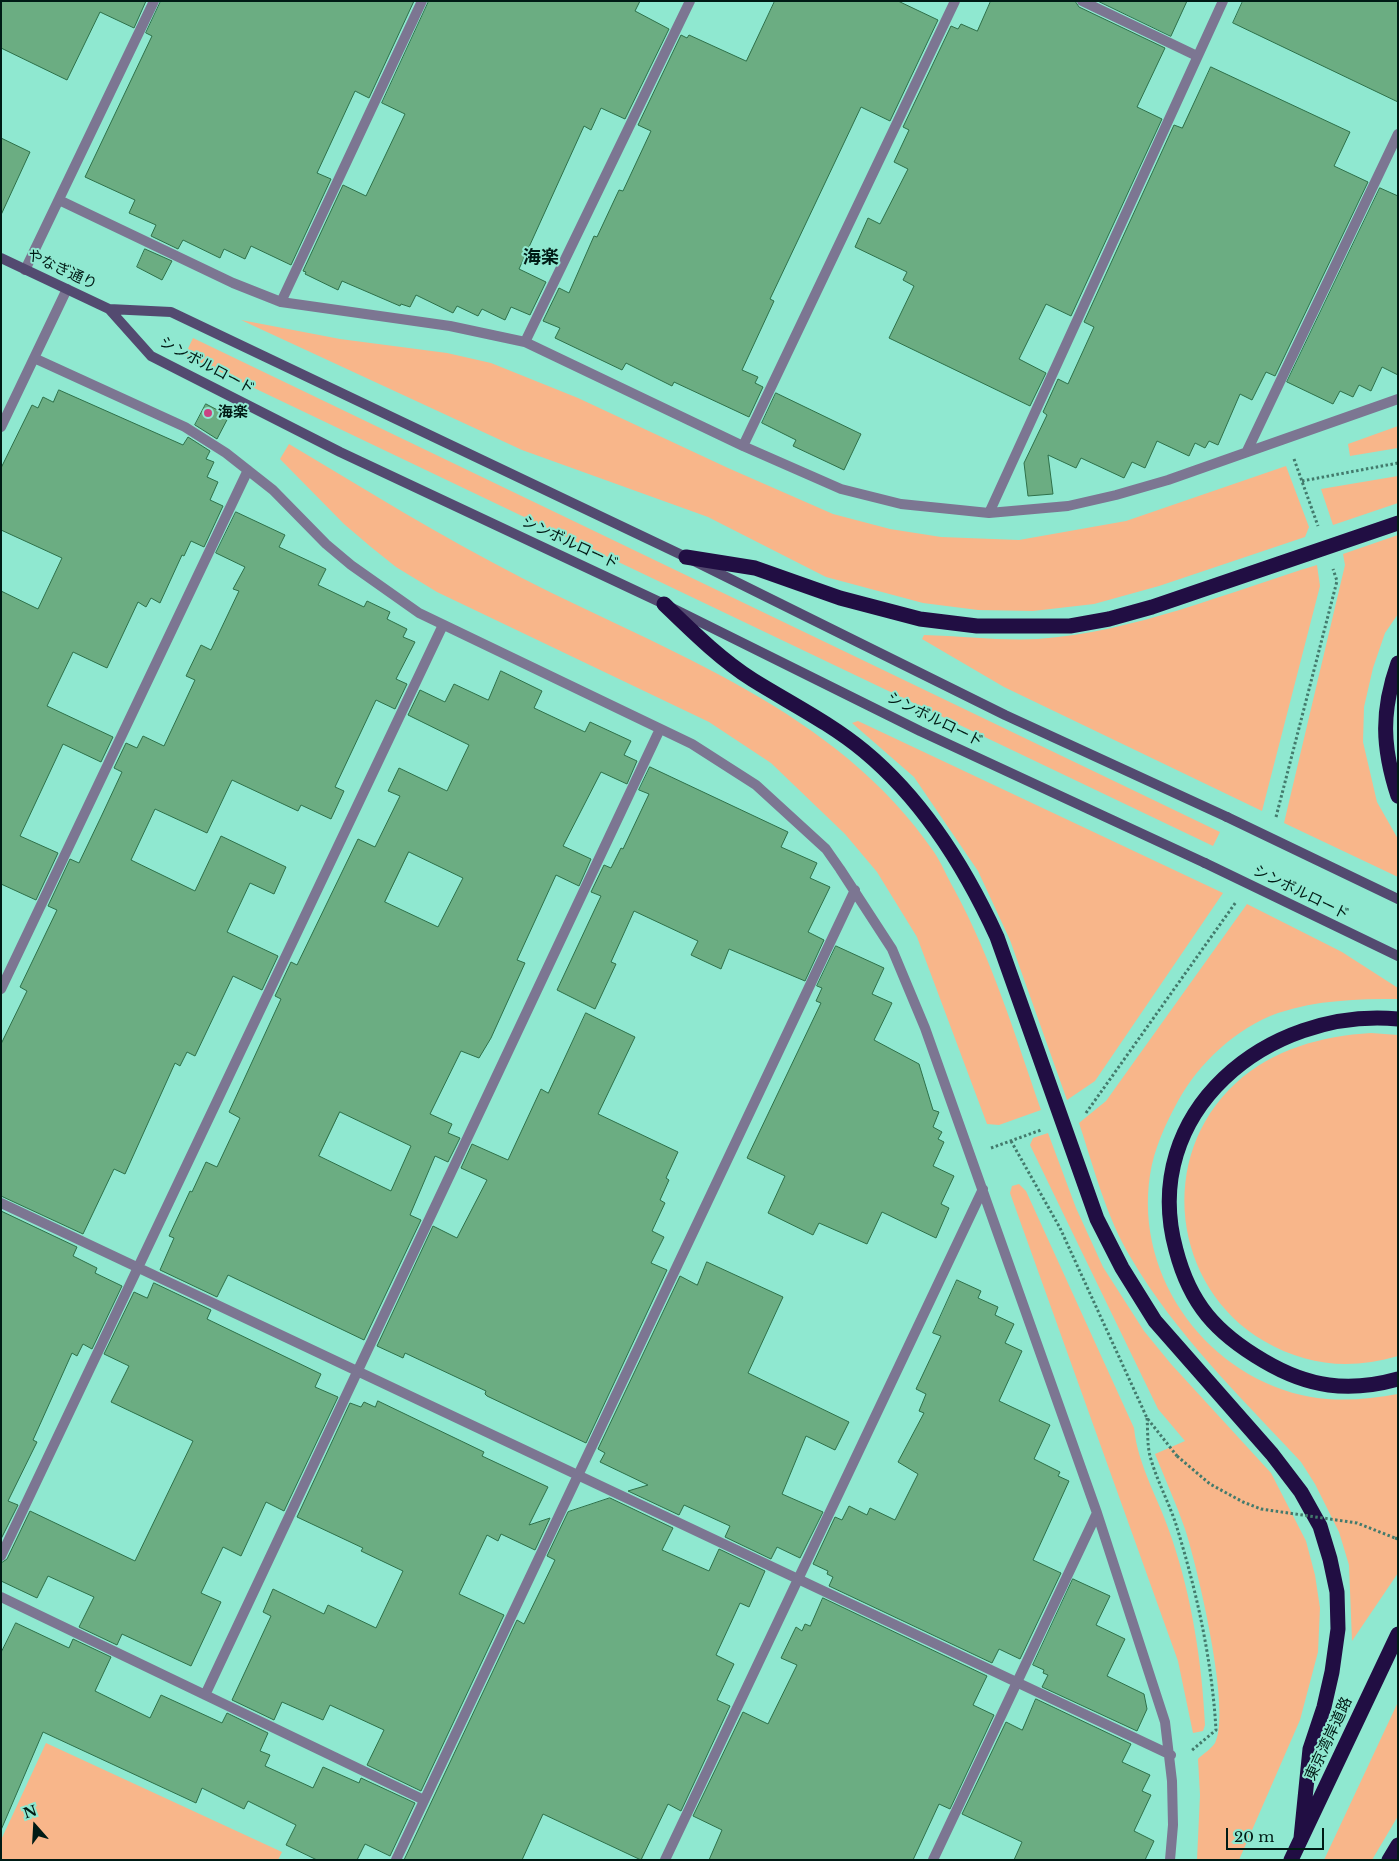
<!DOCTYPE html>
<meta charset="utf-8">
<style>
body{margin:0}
#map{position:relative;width:1399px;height:1861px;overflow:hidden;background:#8fe8d0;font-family:"Libre Baskerville",serif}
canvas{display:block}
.frame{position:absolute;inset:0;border:2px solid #001b15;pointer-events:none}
.north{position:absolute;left:10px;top:1801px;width:50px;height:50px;-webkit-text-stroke:4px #8fe8d0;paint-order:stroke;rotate:341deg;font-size:14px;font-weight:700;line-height:20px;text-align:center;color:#001b15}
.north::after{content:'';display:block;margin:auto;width:18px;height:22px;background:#001b15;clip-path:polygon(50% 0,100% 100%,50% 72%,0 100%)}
.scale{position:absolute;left:1226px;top:1828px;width:98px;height:22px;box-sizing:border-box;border:2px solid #001b15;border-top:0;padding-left:6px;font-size:15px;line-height:18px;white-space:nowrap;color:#001b15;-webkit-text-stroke:4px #8fe8d0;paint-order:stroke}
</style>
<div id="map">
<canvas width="1399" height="1861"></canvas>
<div class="frame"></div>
<div class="north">N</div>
<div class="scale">20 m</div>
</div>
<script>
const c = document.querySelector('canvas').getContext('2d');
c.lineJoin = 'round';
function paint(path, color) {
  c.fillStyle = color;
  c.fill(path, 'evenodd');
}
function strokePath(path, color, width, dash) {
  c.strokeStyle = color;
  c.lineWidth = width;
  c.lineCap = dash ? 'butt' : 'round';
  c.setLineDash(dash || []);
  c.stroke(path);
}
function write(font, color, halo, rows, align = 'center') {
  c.font = font + ' "Libre Baskerville","Noto Sans JP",serif';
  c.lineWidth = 4;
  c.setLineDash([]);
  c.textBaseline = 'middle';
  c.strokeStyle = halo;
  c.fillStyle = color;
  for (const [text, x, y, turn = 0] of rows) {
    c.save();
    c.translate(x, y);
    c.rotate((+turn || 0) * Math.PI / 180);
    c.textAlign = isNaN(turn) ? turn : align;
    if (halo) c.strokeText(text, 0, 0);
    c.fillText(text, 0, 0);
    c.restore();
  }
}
paint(new Path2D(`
 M241 320 340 339 447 353 491 363 578 398 728 468 833 514 890 529 941 537 1019 540 1126 521 1286 466 1309 527 1305 537 1159 586 1094 604 1033 611 978 610 923 603 826 577 708 517 522 450Z
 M193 338 1220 832 1213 846 185 355Z
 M1398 426V448L1350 456 1348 444Z
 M289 444C366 490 442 537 522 578 669 653 837 710 934 852 942 864 947 877 954 889 992 959 1015 1035 1041 1110L999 1125 987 1124 917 937 877 872 845 834 771 763 709 722 437 592 396 567 371 547 344 524 280 459Z
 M1398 476V503L1333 525 1321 489Z
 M1398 535V614L1385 633 1373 668 1364 707 1363 742 1377 802 1398 839V877L1284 823 1345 565 1343 554Z
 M1317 565 1320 586 1262 811 1004 687 922 639 924 635C961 636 1002 641 1038 639 1135 632 1225 593 1317 565Z
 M858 721 1223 893 1095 1081 1067 1100 1010 940 978 871 914 777 852 723Z
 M1247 904 1342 952 1398 988V999C1357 999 1317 1000 1278 1013 1236 1028 1199 1063 1178 1101 1165 1125 1154 1149 1150 1175 1134 1279 1210 1379 1311 1397 1341 1402 1369 1399 1398 1394V1573L1352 1641 1349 1565 1339 1532 1315 1484 1301 1462C1241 1397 1176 1335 1131 1258 1106 1217 1094 1168 1079 1123L1106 1101Z
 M1371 1033 1398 1035V1356C1350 1370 1307 1366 1264 1341 1172 1287 1156 1156 1236 1083 1273 1049 1322 1036 1371 1033Z
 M1048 1133 1076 1208 1103 1267 1144 1331 1171 1364 1271 1473 1306 1541 1315 1575 1320 1608 1318 1652 1300 1720 1239 1860H1197L1200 1795 1198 1759C1203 1754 1211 1749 1215 1743 1232 1712 1197 1565 1185 1529 1176 1503 1165 1479 1155 1454L1185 1441 1158 1409 1030 1145 1033 1138Z
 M1019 1184 1026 1191 1134 1428C1138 1467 1160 1501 1172 1539 1192 1598 1202 1663 1205 1725L1203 1731 1193 1733 1178 1661 1010 1193 1012 1186Z
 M1398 1702V1816L1372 1860H1324Z
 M46 1743 282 1852 278 1860H1V1840Z`), '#f8b68a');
const building = new Path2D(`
 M1 1H146L134 28 100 12 67 80 1 48Z
 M161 1H414L369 98 355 91 317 173 331 179 291 265 251 246 245 259 224 249 220 258 183 240 178 249 151 236 156 225 129 213 135 200 85 177 152 36 146 33Z
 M429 1H640L635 11 669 29 625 119 601 108 591 130 584 126 519 269 546 282 530 315 511 307 505 320 482 309 478 316 457 306 453 313 416 295 410 307 401 304 400 306 342 281 338 290 305 274 306 272 303 271 343 185 366 196 405 114 382 103Z
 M775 1H898L938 20 890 121 861 107 770 299 774 301 742 370 758 377 755 383 763 387 749 417 674 382 672 386 626 363 622 370 555 338 560 328 543 321 559 288 569 293 594 236 597 237 619 190 623 191 651 131 638 125 681 35 687 38 689 35 746 61Z
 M991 1H1075L1079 7 1165 48 1137 107 1162 119 1071 316 1046 304 1019 359 1046 373 1030 406 889 338 914 286 903 280 907 272 855 247 868 218 880 224 908 169 894 162 909 130 903 127 951 26 958 29 961 24 977 31Z
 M1098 1H1187L1171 36Z
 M1243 1H1398V102L1233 23Z
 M1211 67 1350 132 1334 166 1368 182 1275 376 1266 372 1252 400 1240 394 1218 445 1209 441 1205 448 1195 443 1189 456 1157 441 1145 468 1132 462 1124 478 1081 458 1076 468 1048 455 1053 494 1028 496 1024 463 1047 415 1043 412 1058 379 1068 384 1094 327 1084 322 1174 125 1182 128Z
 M1 138 30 152 1 215Z
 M1380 188 1398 196V375L1382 367 1371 391 1359 385 1353 397 1340 391 1333 404 1287 382Z
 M145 249 172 261 162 280 137 267Z
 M59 390 183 445 188 437 210 451 206 459 214 462 207 477 218 482 210 500 223 506 204 547 191 541 184 556 182 555 160 603 151 598 146 607 138 602 107 668 73 652 47 706 113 737 101 762 63 744 20 836 58 853 36 900 1 884V591L38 609 62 558 1 530V468L32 405 38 408 43 397 53 402Z
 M776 393 861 434 844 470 793 446 796 440 762 423Z
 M206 404 229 416 217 439 195 425Z
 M236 512 285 535 279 547 326 569 318 585 364 607 367 601 390 612 387 619 407 629 403 637 415 642 396 679 407 684 395 709 376 700 335 787 344 791 331 819 301 805 298 811 232 780 207 833 155 809 131 860 195 891 221 836 286 867 274 894 250 883 227 932 278 956 262 990 233 976 195 1056 187 1052 180 1066 175 1063 125 1174 114 1169 83 1234 1 1196V1044L27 991 20 987 57 910 48 906 70 859 79 863 101 817 122 772 114 768 126 743 137 748 143 736 164 746 195 680 186 676 201 645 211 650 239 591 233 589 245 567 216 553Z
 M501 671 542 691 534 708 585 732 590 722 631 741 624 755 637 761 627 784 601 772 563 846 591 859 579 886 556 875 517 960 525 963 491 1038 479 1058 461 1051 430 1114 452 1124 448 1133 460 1138 448 1162 435 1156 410 1215 421 1220 364 1340 228 1275 217 1297 160 1270 174 1238 169 1236 190 1191 192 1192 206 1162 217 1167 240 1118 229 1112 281 999 275 996 291 962 297 965 358 839 375 847 400 796 388 791 399 768 447 791 469 745 408 715 420 690 445 702 454 684 488 700ZM409 852 463 878 438 927 385 902ZM340 1112 411 1146 391 1191 319 1156Z
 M650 767 788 832 781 847 817 863 810 878 830 887 808 932 824 940 805 981 729 949 721 969 691 955 698 941 634 911 611 962 616 964 595 1009 557 990 601 896 591 892 604 865 611 868 621 848 623 849 649 794 639 790Z
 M836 946 884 968 872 994 892 1003 874 1040 919 1064 933 1110 939 1112 933 1127 942 1132 938 1139 944 1142 933 1166 954 1176 941 1204 949 1208 936 1238 882 1212 867 1244 819 1223 813 1235 768 1213 785 1176 747 1158 821 1003 816 1001 822 988 817 986Z
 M586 1013 635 1037 598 1114 678 1152 666 1178 669 1180 660 1200 665 1203 652 1231 664 1237 651 1263 667 1270 586 1443 487 1396 485 1394 486 1391 405 1353 403 1358 377 1346 433 1226 457 1238 487 1180 461 1168 472 1144 508 1160 541 1089 548 1093Z
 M1 1211 77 1247 73 1256 97 1268 95 1273 122 1286 92 1349 83 1344 77 1356 72 1353 33 1440 37 1442 8 1501 18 1505 1 1539Z
 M707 1262 783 1297 748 1373 849 1422 835 1450 806 1436 782 1494 823 1512 800 1558 777 1547 771 1559 725 1537 730 1526 684 1505 679 1515 628 1491 648 1485 600 1462 605 1453 598 1449 680 1276 697 1285Z
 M957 1280 981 1291 978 1298 998 1307 995 1315 1014 1324 1005 1343 1022 1351 999 1401 1050 1425 1034 1459 1060 1472 1058 1476 1069 1481 1033 1560 1061 1573 1020 1659 999 1649 992 1663 829 1586 833 1577 827 1574 828 1571 813 1564 835 1517 842 1520 849 1506 867 1515 870 1508 895 1520 918 1474 898 1462 924 1413 919 1411 926 1394 916 1389 941 1336 933 1333Z
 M154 1283 211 1310 207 1319 321 1374 315 1387 338 1397 284 1511 266 1502 241 1556 223 1547 201 1593 221 1602 191 1666 122 1634 117 1645 79 1627 94 1597 48 1576 37 1598 1 1581V1563L7 1559 30 1511 135 1561 193 1441 111 1402 129 1366 104 1354 134 1292 147 1298Z
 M378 1401 484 1452 482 1456 548 1487 529 1525 550 1518 535 1550 501 1534 498 1541 487 1535 459 1594 504 1615 421 1791 367 1765 384 1730 330 1705 323 1720 282 1702 274 1720 232 1700 271 1616 263 1612 273 1589 324 1614 328 1605 376 1628 403 1571 361 1551 363 1548 297 1517 350 1403 361 1407 364 1402 375 1407Z
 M610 1498 673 1528 662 1550 709 1571 719 1549 765 1571 749 1607 740 1603 716 1655 734 1664 717 1700 730 1706 681 1811 668 1804 641 1860 543 1814 522 1860H404L517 1620 524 1624 555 1560 547 1556 568 1512Z
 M1073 1579 1110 1596 1096 1625 1125 1639 1107 1676 1144 1694 1147 1709 1137 1731 1042 1687 1048 1675 1043 1673 1044 1670 1033 1665Z
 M823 1598 987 1676 973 1705 994 1715 950 1809 939 1804 913 1860H709L722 1830 693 1816 743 1712 768 1724 797 1665 781 1658 796 1627 802 1631 805 1624 810 1626Z
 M16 1623 69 1648 73 1639 111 1657 95 1691 150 1718 161 1695 222 1723 227 1713 268 1733 260 1751 270 1755 265 1766 313 1788 323 1767 359 1783 361 1778 415 1803 390 1856 365 1844 357 1860H317L286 1845 296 1825 248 1801 244 1809 202 1788 196 1803 43 1732 1 1830V1653Z
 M1036 1699 1131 1744 1122 1762 1150 1775 1142 1791 1151 1795 1134 1831 1154 1841 1145 1860H1014L1022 1842 962 1814 1006 1722 1022 1730Z`);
paint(building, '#6bad82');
strokePath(building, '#2e7049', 1);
strokePath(new Path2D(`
 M1294 459 1318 526
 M1302 481 1398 463
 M1276 817 1337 581 1333 569
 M1086 1113 1236 902
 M1011 1141 1060 1228 1147 1418 1177 1456
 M991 1148 1041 1130
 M1147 1418C1148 1430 1147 1444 1150 1456 1157 1482 1171 1506 1178 1531 1198 1597 1212 1662 1216 1730L1191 1751
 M1395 1538 1398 1539`), '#437a6c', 3, [2.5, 2.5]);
strokePath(new Path2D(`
 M1082 1 1197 56
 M59 200 233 283 281 302 450 326 525 342 743 446 841 489 901 504 989 513 1068 506 1116 495 1168 480 1398 399
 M25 270 154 1
 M281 302 422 1
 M525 342 690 1
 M34 358 185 427 226 453 273 490 326 544 351 565 419 613 692 744 756 785 826 849 840 869 892 949 925 1028 1097 1513 1165 1722 1172 1781 1173 1825 1170 1860
 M1 427 67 289
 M743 446 955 1
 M1247 451 1398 134
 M989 513 1223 1
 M1 989 248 470
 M1 1203 1171 1755
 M1 1556 443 625
 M1 1597 424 1800
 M205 1695 660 729
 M396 1860 855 890
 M665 1860 983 1189
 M933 1860 1097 1513`), '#7c7692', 10);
strokePath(new Path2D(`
 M1 258 109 309 151 356 340 452 664 604 920 731 1205 863
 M109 309 171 312 686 557 1005 715 1227 817`), '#534a70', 10);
strokePath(new Path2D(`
 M686 557 755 568 840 598 920 619 977 626H1070L1109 619 1152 607 1398 523
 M664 604C692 631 720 659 753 680 790 703 830 723 864 751 923 800 966 869 997 937L1097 1219 1122 1268 1155 1321 1272 1454 1301 1492 1320 1526 1330 1559 1337 1592 1338 1629 1332 1672 1324 1707 1310 1749 1301 1838
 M1398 663C1381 711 1382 747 1398 796
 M1398 1019C1268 1007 1138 1112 1176 1250 1190 1304 1216 1333 1264 1361 1308 1387 1348 1393 1398 1379
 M1291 1860 1398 1634
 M1389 1860 1398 1845`), '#210e43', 15);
strokePath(new Path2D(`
 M1177 1456 1210 1484 1243 1502 1261 1509 1357 1523 1395 1538`), '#437a6c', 3, [2.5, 2.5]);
strokePath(new Path2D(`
 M1227 817 1398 899
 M1205 863 1398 956`), '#534a70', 10);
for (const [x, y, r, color] of [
 [208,413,5,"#c94383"]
]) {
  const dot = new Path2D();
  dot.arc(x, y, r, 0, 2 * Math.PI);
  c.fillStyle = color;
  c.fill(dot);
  strokePath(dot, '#8fe8d0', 2);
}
write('15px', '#001b15', '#8fe8d0', [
 ["やなぎ通り",62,270,25],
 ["シンボルロード",207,366,28],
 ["シンボルロード",570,543,25],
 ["シンボルロード",935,720,26],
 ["シンボルロード",1301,893,26],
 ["東京湾岸道路",1329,1739,-65]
]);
write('bold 15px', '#001b15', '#8fe8d0', [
 ["海楽",218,413]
], 'left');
write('bold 18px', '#001b15', '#8fe8d0', [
 ["海楽",541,258]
]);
</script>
